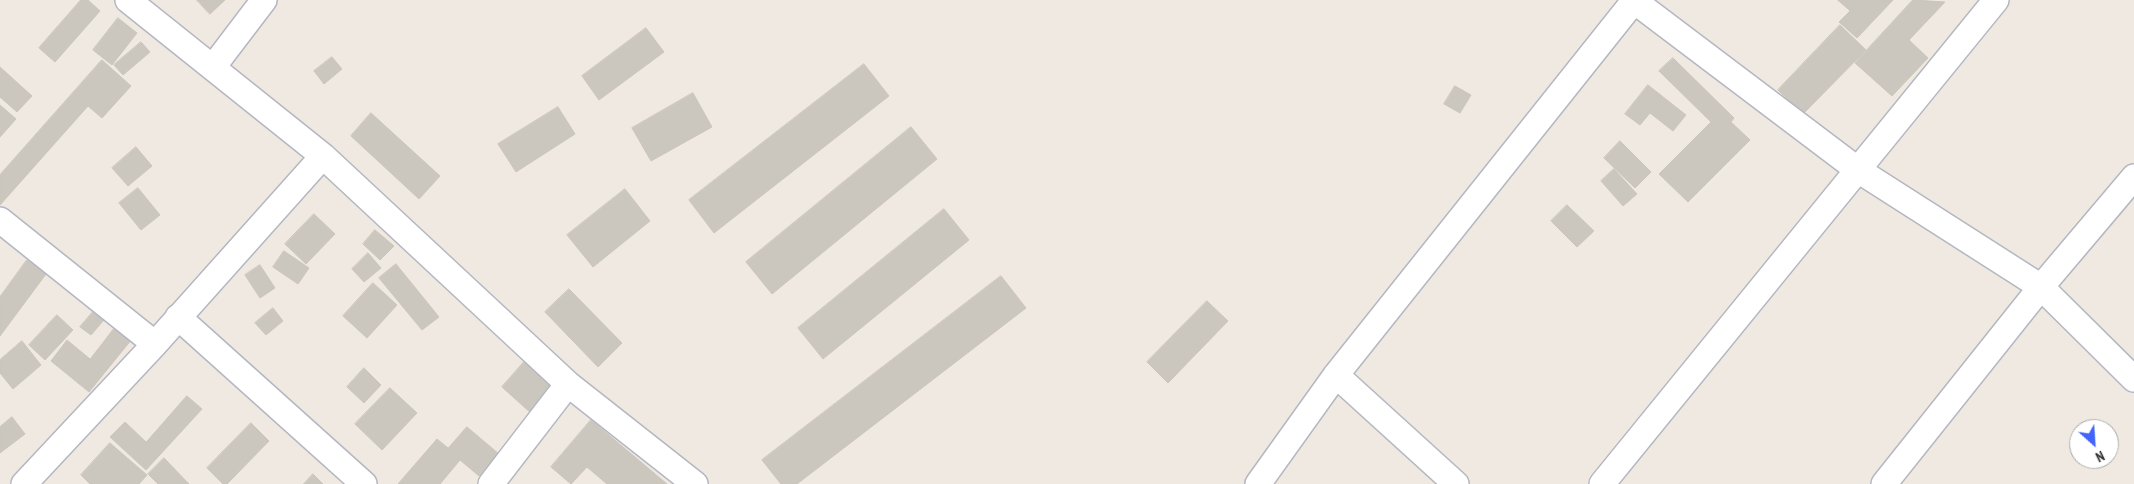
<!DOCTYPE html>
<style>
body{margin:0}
#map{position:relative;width:2134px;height:484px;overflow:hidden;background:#efe9e1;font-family:"PT Sans Narrow",sans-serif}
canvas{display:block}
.north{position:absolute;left:2069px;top:419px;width:50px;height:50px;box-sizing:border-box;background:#fff;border:1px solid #ababab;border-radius:50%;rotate:154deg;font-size:14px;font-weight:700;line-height:20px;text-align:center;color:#2e2e2e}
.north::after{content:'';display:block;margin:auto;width:18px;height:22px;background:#4264fb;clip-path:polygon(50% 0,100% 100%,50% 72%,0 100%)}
</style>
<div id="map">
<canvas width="2134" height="484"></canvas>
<div class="north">N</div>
</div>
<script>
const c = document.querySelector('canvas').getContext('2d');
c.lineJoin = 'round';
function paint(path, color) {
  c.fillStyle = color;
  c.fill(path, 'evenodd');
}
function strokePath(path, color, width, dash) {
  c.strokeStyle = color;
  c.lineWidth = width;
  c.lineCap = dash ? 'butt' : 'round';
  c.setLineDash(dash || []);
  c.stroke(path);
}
const building = new Path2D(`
 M81 0H88L100 11 55 62 39 48Z
 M197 0H225L210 14Z
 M1838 0H1893L1857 38 1839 22 1850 11Z
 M1913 0 1945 2 1909 40 1928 58 1892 96 1855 63Z
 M118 18 137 33 112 65 93 50Z
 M1840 25 1866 50 1803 114 1778 90Z
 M646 28 664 52 599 100 582 76Z
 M141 42 150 52 123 75 114 65Z
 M332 57 342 69 324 84 314 71Z
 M1673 58 1734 118 1731 122 1750 140 1688 202 1659 174 1711 122 1659 71Z
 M102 60 131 86 102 118 88 106 0 205V175Z
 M864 64 889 96 714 233 689 200Z
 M0 67 32 96 17 112 0 97Z
 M1648 85 1686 115 1673 131 1650 113 1640 125 1625 114Z
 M1455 86 1471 95 1460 113 1444 104Z
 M693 93 712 127 651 161 632 128Z
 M0 105 16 119 0 137Z
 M558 107 575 134 516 172 498 144Z
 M371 113 440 176 419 199 351 136Z
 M911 127 937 159 772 294 746 262Z
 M1620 141 1651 172 1635 188 1604 158Z
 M136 147 152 166 128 186 112 168Z
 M1614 169 1637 194 1623 206 1601 181Z
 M138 188 160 215 141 230 119 203Z
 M625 189 650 221 593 267 567 235Z
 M1567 205 1594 231 1577 247 1551 221Z
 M944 209 969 240 823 359 798 328Z
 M314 214 335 234 306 264 285 244Z
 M375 230 394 246 380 260 363 244Z
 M284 251 309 268 298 284 273 267Z
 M368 253 381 268 364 282 352 269Z
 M27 260 46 274 0 336V297Z
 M396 264 439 317 422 330 379 278Z
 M260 265 275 288 260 298 245 275Z
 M1001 276 1026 308 797 484H781L762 460Z
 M373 283 397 305 367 338 343 316Z
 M569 289 622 343 598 367 545 312Z
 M1207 301 1228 321 1168 383 1147 362Z
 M98 306 109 314 91 335 80 327Z
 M273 308 283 321 266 335 255 323Z
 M57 315 73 330 45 360 29 345Z
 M120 321 136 334 89 392 51 361 67 340 90 359Z
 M22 341 41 365 13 389 0 373V360Z
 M524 362 555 389 532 414 502 387Z
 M364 368 381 385 364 403 347 387Z
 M390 388 417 413 382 450 355 424Z
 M187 396 202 409 146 470 110 437 125 422 146 442Z
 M12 417 25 434 0 453V427Z
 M591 420 667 484H607L587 467 571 484 551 467Z
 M251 423 269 441 227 484H223L207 468Z
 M467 427 499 454 479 476 460 460 440 484H398L437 439 448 448Z
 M110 443 147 475 139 484H90L81 475Z
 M164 458 189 484H158L148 474Z
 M313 474 323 484H304Z`);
paint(building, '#cbc7bf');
strokePath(building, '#cbc5ba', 1);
const minor = new Path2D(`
 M128 0 323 156 568 384 695 484
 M1633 0 1858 170 2041 287 2134 379
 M213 67 264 0
 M0 220 155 344
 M178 317 364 484
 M1336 375 1456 484
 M24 484 155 344 323 156
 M491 484 568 384
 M1258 484 1336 375 1634 1
 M1602 484 1996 0
 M1884 484 2041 287 2134 177`);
strokePath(minor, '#b4b7c1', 28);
strokePath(minor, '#fff', 25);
</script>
